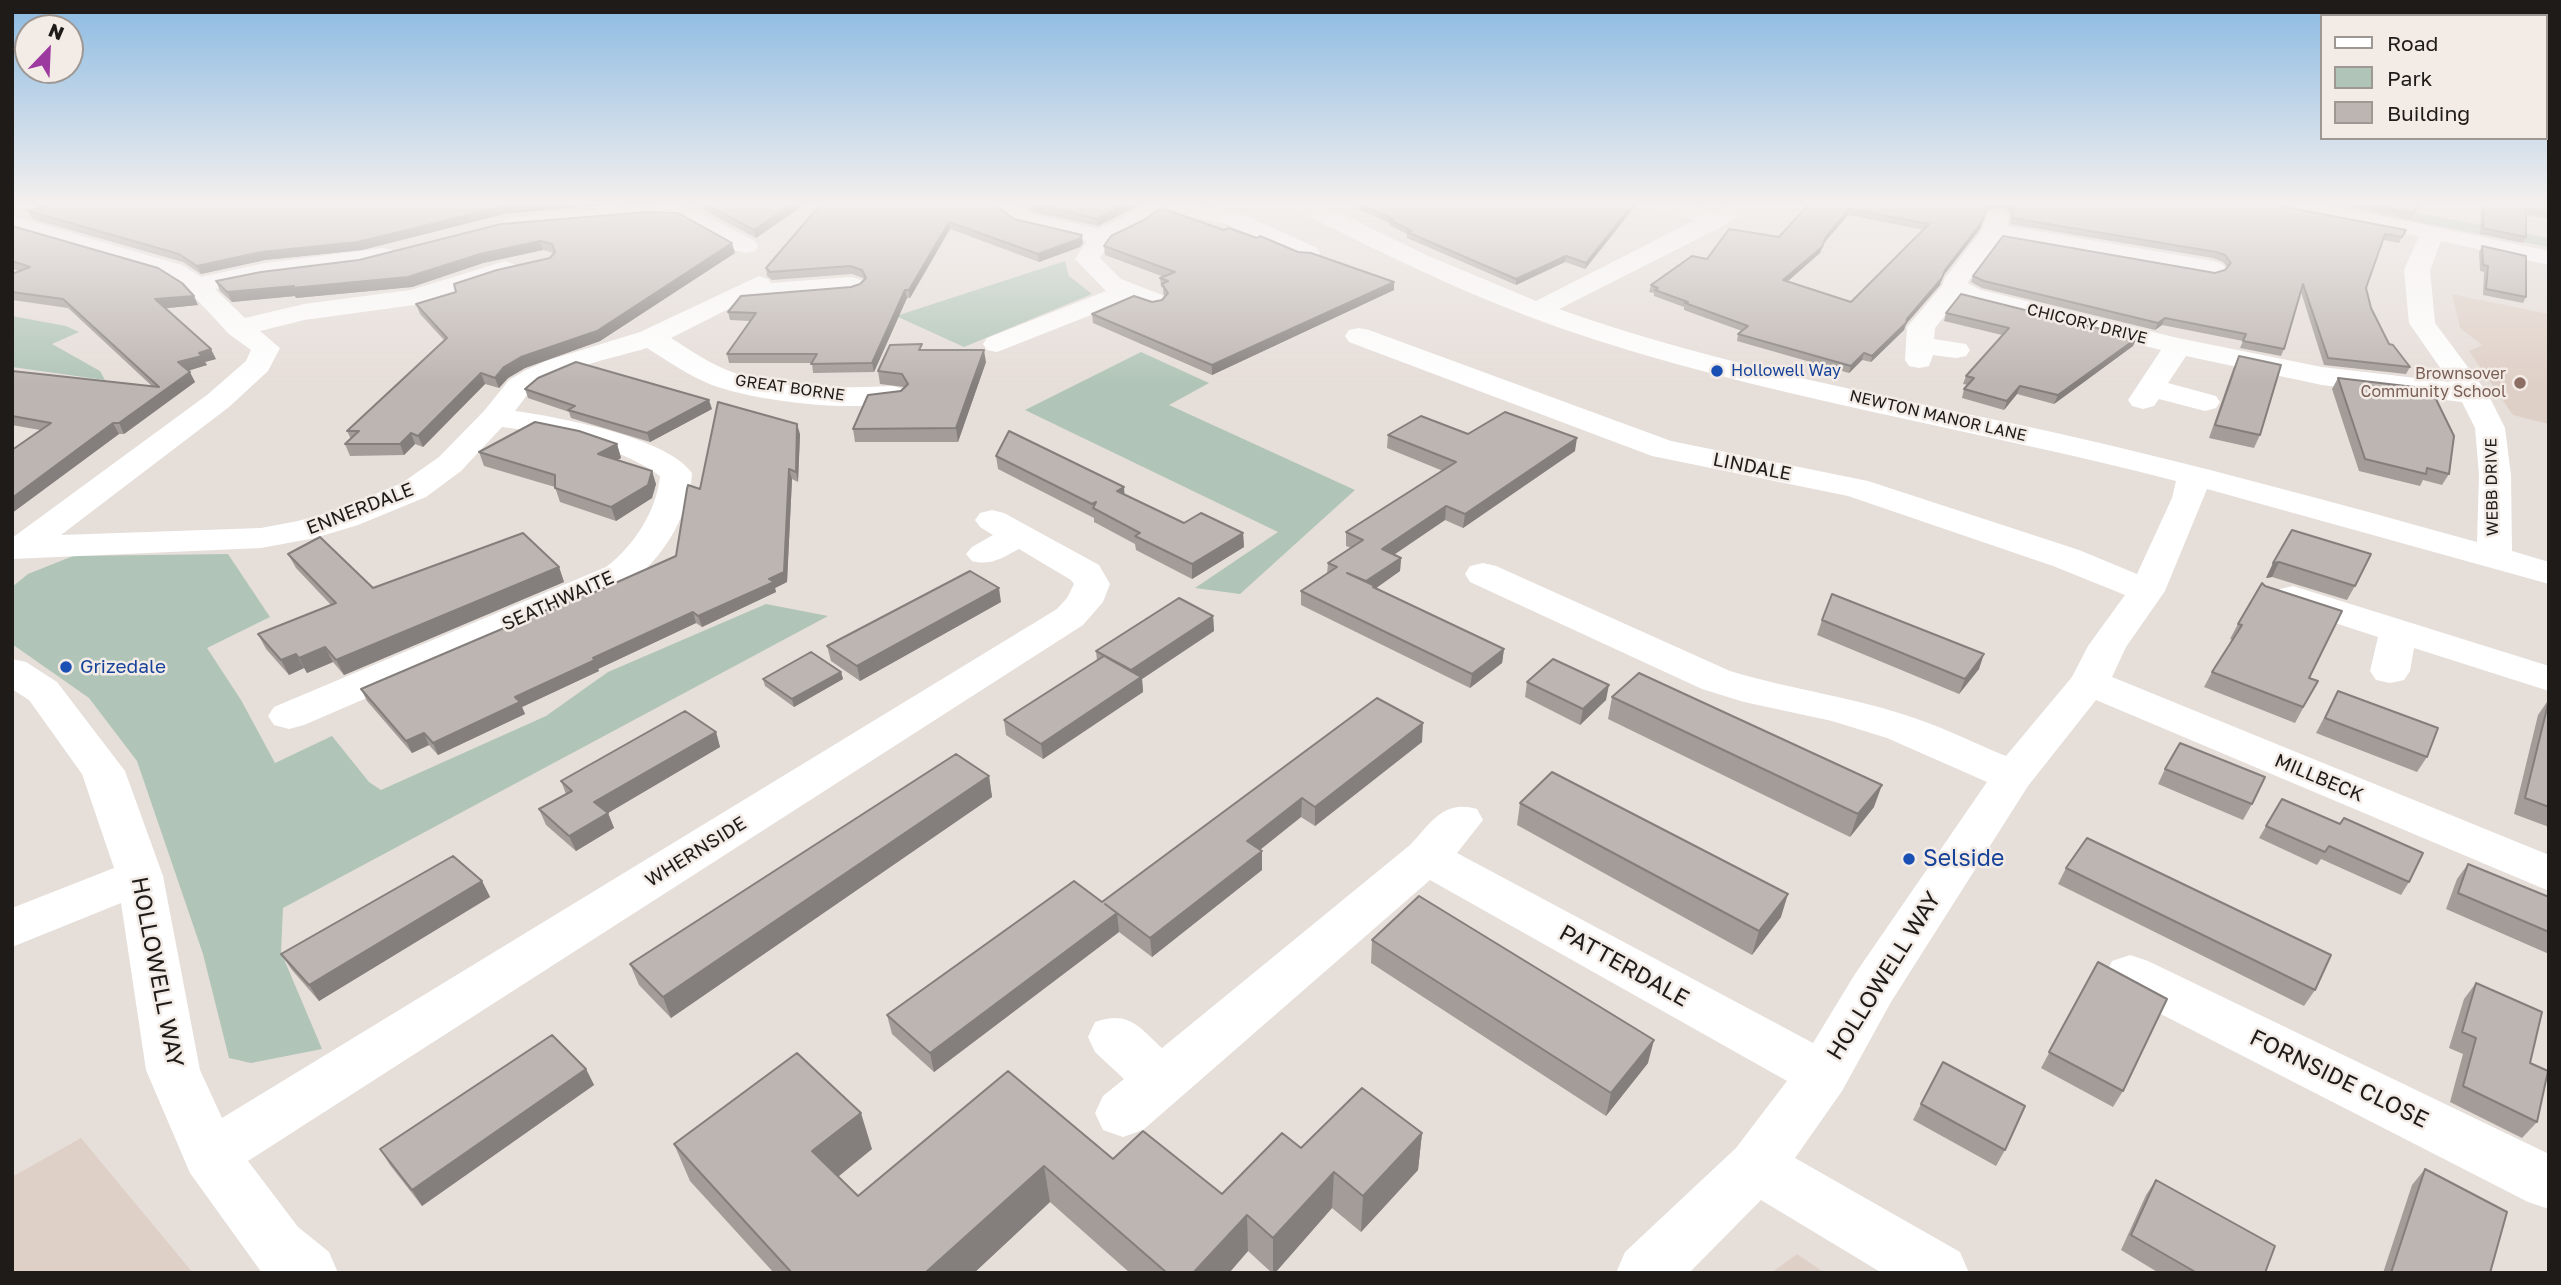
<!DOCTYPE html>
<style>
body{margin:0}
#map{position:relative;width:2561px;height:1285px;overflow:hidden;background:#e6ded9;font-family:"Golos Text",sans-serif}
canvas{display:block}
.frame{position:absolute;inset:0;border:14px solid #1e1b19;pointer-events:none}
.legend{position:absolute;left:2320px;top:14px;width:228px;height:126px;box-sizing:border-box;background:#f3ebe6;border:2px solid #9e9894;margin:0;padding:9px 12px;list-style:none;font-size:21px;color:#1e1b19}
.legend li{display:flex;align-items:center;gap:14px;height:35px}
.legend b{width:35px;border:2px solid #9e9894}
.north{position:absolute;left:14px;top:14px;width:70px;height:70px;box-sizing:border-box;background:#f3ebe6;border:2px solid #9e9894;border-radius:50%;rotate:23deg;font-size:19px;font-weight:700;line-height:28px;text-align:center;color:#1e1b19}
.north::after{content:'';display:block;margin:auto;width:24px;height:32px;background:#9d3a9f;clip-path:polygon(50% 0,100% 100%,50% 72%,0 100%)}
</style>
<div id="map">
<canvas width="2561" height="1285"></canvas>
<div class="frame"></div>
<ul class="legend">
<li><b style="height:9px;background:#fff"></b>Road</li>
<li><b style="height:19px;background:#b0c5b7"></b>Park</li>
<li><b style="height:19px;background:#bdb5b1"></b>Building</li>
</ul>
<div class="north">N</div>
</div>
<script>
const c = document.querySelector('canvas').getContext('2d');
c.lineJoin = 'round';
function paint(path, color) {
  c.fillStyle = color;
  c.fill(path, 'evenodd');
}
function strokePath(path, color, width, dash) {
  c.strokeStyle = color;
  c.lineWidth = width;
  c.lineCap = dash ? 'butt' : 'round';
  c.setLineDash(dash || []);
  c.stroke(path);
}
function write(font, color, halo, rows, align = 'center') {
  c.font = font + ' "Golos Text",sans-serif';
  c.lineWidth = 5;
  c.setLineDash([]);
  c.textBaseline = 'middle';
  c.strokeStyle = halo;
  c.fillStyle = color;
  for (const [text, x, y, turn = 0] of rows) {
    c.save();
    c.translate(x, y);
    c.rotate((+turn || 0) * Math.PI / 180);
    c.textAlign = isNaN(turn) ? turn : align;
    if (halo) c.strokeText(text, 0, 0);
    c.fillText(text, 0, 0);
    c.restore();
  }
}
paint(new Path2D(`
 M2452 294 2549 314V424L2513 415 2469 351 2482 345 2460 328Z
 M81 1138 193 1273H12V1177Z
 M1797 1254 1825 1273H1771Z`), '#dfd0c7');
paint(new Path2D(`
 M2320 204H2372L2549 238V247Z
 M1065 261 1069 276 1092 294 964 347 896 316Z
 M12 316 66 326 79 332 52 344 100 371 105 380 12 367Z
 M1141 352 1209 383 1169 405 1355 490 1240 594 1195 588 1278 532 1025 410Z
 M228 554 270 617 207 648 241 700 275 763 332 736 369 782 381 790 546 716 608 672 766 604 828 616 283 908 281 952 322 1049 251 1063 229 1058 203 954 137 761 89 698 12 644V587L28 574 73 556Z`), '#b0c5b7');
paint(new Path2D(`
 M662 204 684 205 755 241 758 246 755 251 746 253 737 251 672 217 513 231 505 229 501 224 505 219 513 217Z
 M988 204H1016L1032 214 1098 229 1127 216 1144 204H1198L1241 213 1317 248 1320 253 1317 258 1308 260 1299 258 1226 224 1164 211 1143 226 1110 242 1100 258 1121 279 1162 295 1166 301 1162 307 1153 309 1129 300 997 352 987 350 983 344 987 338 1106 291 1075 259 1087 241 1016 224Z
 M1292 204H1321L1424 254 1536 301 1695 220 1655 209 1652 204H1690L1714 211 1726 204H1755L1727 224 1559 309C1719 366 1887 396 2052 432 2195 464 2336 503 2477 542L2479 475 2475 428 2462 402 2322 385 2186 356 2168 383 2216 396 2220 402 2216 408 2205 411 2159 399 2154 406 2143 409 2132 406 2128 400 2161 350 1958 299 1935 328 1934 339 1966 344 1970 350 1966 356 1956 358 1933 355 1929 366 1919 368 1909 366 1905 360 1907 327 1942 286 1945 278 1982 230 1989 211H2005L2009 216 2007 226 2213 261 2222 264 2226 269 2222 274 2213 277 2000 239 1967 283 1981 290 2178 338 2322 367 2450 382 2409 323 2404 270 2419 236 2288 211 2280 209 2277 204H2325L2549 251V265L2441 241 2430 270 2435 323 2488 394 2505 428 2511 475 2512 551 2549 562V584L2207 489 2165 591 2126 647 2112 677 2549 855V891L2096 700 2028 786 1891 1002 1842 1091 1795 1158 1960 1252 1969 1273H1882L1761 1200 1689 1273H1616L1625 1252 1736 1148 1787 1081 1430 880 1143 1130 1123 1137 1103 1130 1095 1113 1103 1096 1124 1079 1095 1052 1088 1037 1095 1022C1129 1010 1139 1027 1162 1048L1410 845C1431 823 1443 799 1477 809L1483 820 1457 853 1813 1043 1855 974 1987 782 1887 738 1832 721 1744 702 1702 689 1470 582 1465 574 1470 566 1483 563 1496 566 1730 671C1792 690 1856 697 1917 719 1947 729 1976 744 2006 756L2072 677 2088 646 2125 595 2053 566 1848 496 1652 456 1349 342 1345 336 1349 330 1359 328 1369 330 1671 441 1868 481 2079 550 2137 574 2172 498 2176 481C1972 428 1760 397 1560 328 1469 296 1381 253 1295 209Z
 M12 216 182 265 201 277 265 263 383 248 392 250 395 255 392 260 383 262 265 279 215 289 245 318 304 304 411 290 505 261 514 264 518 269 514 274 414 305 304 320 260 331 280 348 268 371 229 407 61 535 261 528 298 521 334 511 402 483 439 457 484 411 509 380 526 370 546 361 640 332 759 276 768 279 771 283 852 277 861 280 865 285 861 290 852 293 746 300 671 338C690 350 710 364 732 372 781 391 841 388 893 386L903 389 908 395 903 401C855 413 759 402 712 385 689 376 668 361 647 348 614 358 554 369 529 393 524 398 520 405 515 411 558 417 667 437 692 473 690 517 657 570 617 590L304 725 289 729 274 725 268 716 274 707 606 567C634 546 657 510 660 476 616 444 554 434 502 427L461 471 426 497 358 525 315 538 261 548 12 559V538L207 395 246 361 251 350 229 334 188 290 164 275 12 230Z
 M992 510 1004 513 1099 565 1110 584 1103 602 1083 625 248 1161 298 1227 329 1252 338 1273H262L190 1173 146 1070 121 903 12 947V908L114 868 82 774 29 700 12 689V659L26 662 57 682 125 771 163 876 200 1070 222 1118 1057 609 1067 598 1074 584 1071 580 1019 549C1002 558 991 566 972 561L966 554 972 547 993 535 980 527 975 520 980 513Z
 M2293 586 2549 666V691L2414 648 2410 671 2404 680 2390 683 2376 680 2370 671 2378 637 2280 605 2275 597 2280 589Z
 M2130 955 2148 961 2549 1154V1209L2528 1202 2112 989 2105 975 2112 961Z`), '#fff');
paint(new Path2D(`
 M691 204H805L756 238 698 207Z
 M821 204 1014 219 1083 243 1080 247 1039 262 950 229 910 298H907L874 372 813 373 812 363H729L727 354 750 321 730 320 728 312 851 287 860 284 864 280 863 278 852 274 772 280 767 276 766 268Z
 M1021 204H1135V207L1098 226 1033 212Z
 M1347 204H1637L1585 269 1565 262 1516 285 1407 238V234L1389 225V223Z
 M1809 204H2281L2282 206 2406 230 2399 243 2383 240 2366 288 2371 308 2389 344 2410 367 2406 374 2324 365 2301 292 2284 349 2281 356 2240 348 2243 341 2162 325 2155 330 1982 288 1971 282 1973 276 2215 273 2225 270 2228 268 2223 262 2213 258 2010 224 2011 214 2005 208 1987 209 1980 229 1943 276 1940 285 1906 324 1904 330 1871 362 1862 360 1849 373 1737 341 1738 334 1742 331 1684 310V307L1654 296V293L1649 292 1651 285 1707 259 1779 237ZM1848 215 1924 230 1851 302 1787 282 1820 253 1824 243Z
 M2339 204H2418L2411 219Z
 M2481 204H2549V219L2526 215V237L2523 243 2480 234Z
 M28 211 504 214 362 250 265 260 201 274 183 262 32 219Z
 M501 224 735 253 600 341 525 368 508 378 499 388 485 384 423 447 415 444 404 455 350 456 345 444 351 439 347 431 444 340 420 314 416 304 456 292 550 258 554 253 543 250 483 263 412 287 296 298 295 296 232 302 220 291 216 281 359 260Z
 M12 226 198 305 165 308 216 359 205 362 207 365 188 371 195 382 124 434H119L12 513V450L40 430 12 425V371L152 386 68 308 12 300V274L19 271 12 269Z
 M1104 246 1394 290 1212 375 1093 323 1092 314 1162 300 1165 297 1163 293V288L1161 287 1160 278 1164 277 1105 255Z
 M2482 246 2526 297 2523 303 2483 295 2484 272 2480 271 2479 252Z
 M1946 313 2133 346 2054 404 2017 394 2004 410 1962 398 1964 389 1968 385 1963 384 1966 376 2002 335 1944 321Z
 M923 350 986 362 958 442H855L853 429 904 387 880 384 878 371Z
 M2239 356 2260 435 2254 448 2209 438 2233 369Z
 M2338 378 2449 474 2442 485 2423 480 2420 486 2359 471 2332 389Z
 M525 389 712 409 650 442 571 418 569 412 528 398Z
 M800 434 798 482 792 479 787 582 775 588 776 592 702 627 696 623 598 669 599 671 522 707 525 714 438 755 429 745 412 753 367 701 361 689 586 596 676 556 700 489Z
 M1468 434 1575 451 1463 528 1445 520 1394 554 1401 558 1400 571 1375 588 1504 649 1502 663 1470 688 1301 605V591L1327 574 1328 563 1351 548 1346 546V532L1443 471 1387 448 1388 435Z
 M617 444 621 458 617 460 656 484 652 498 616 521 560 502 555 487 484 466 479 452Z
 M996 456 1124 494 1184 523 1243 533 1244 547 1192 579 1136 550 1135 544 1094 522V518L998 469Z
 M2292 530 2355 586 2347 600 2272 577 2266 578Z
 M288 554 373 588 559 567 564 582 344 675 333 662 307 673 304 668 289 675 266 649 258 634 331 605 296 568Z
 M2262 583 2309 678 2318 681 2295 723 2204 687 2212 672 2233 640 2230 639 2238 624Z
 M1001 602 860 681 831 661 827 646Z
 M1213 616 1214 631 1142 679 1143 692 1043 759 1006 735 1004 720 1097 661 1096 651Z
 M1822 620 1979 669 1959 694 1817 635Z
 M841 672 843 679 794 707 765 686 763 679Z
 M1527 682 1606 700 1580 725 1525 697Z
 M2338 691 2427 757 2417 772 2316 733Z
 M1612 697 1874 807 1850 837 1608 719Z
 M1377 698 1422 742 1315 826 1301 817 1260 850 1262 870 1152 957 1119 932 934 1072 892 1034 887 1015 1102 902Z
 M2549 699V827L2514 814 2538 715Z
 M716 732 720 747 608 813 614 828 576 851 546 825 539 809 566 794 561 781Z
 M2165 769 2252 804 2243 820 2158 784Z
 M989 776 992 797 671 1018 639 985 630 964Z
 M2282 799 2409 882 2401 895 2321 859 2317 865 2259 838Z
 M1520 803 1781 917 1752 955 1517 825Z
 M2468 864 2549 897V954L2446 909 2457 879Z
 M2066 868 2315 990 2304 1006 2058 884Z
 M482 881 490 897 319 1001 292 970 281 954Z
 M1372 940 1648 1063 1606 1116 1371 963Z
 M2098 962 2123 1091 2113 1107 2041 1068Z
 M2476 983 2530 1063 2537 1122 2522 1138 2450 1102 2463 1054 2449 1048 2464 999Z
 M586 1069 594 1085 422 1206 390 1165 380 1149Z
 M1008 1071 1113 1159 1222 1194 1301 1148 1422 1133 1418 1170 1361 1232 1332 1208 1275 1273H1272L1248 1251 1229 1273H1130L1050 1202 974 1273H774L690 1181 674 1144 872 1149 838 1177 858 1196Z
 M1921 1104 2005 1150 1996 1166 1913 1120Z
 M2425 1169 2490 1273H2383L2412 1185Z
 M2156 1180 2265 1273H2159L2121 1250 2146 1195Z`), '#a39c98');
paint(new Path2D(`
 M526 204H615L504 214 362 250 265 260 201 274 197 266 261 252 501 207Z
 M792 204H805L756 238 754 230Z
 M1125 204H1135V207L1098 226 1097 219Z
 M1633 204H1637L1585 269 1586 263Z
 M1989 204 1980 229 1943 276 1940 285 1906 324 1904 330 1871 362 1872 356 1907 319Z
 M1849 209 1848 215 1824 243 1820 253 1781 287 1783 280 1826 237Z
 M949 222 950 229 910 298 909 290Z
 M1082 235 1083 243 1080 247 1039 262 1038 254Z
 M540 241 543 250 483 263 412 287 296 298 295 296 232 302 227 292 294 286 480 254Z
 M732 243 735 253 600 341 525 368 508 378 499 388 495 378 504 367Z
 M1566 256 1565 262 1516 285V279Z
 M1394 282V290L1212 375V365Z
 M905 290 907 298 874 372 872 363Z
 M194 296 198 305 159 309 155 299Z
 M2165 318 2162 325 2155 330 2158 323Z
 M2137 338 2133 346 2054 404 2058 395Z
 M211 349 216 359 205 362 207 365 183 372 178 362 199 353Z
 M984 350 986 362 958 442 956 428Z
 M1864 353 1862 360 1849 373 1851 366Z
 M190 372 195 382 124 434 119 423Z
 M481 373 485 384 423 447 418 436Z
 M2020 386 2017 394 2004 410 2007 401Z
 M709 400 712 409 650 442 647 433Z
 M113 423 119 434 12 513V498Z
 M797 424 800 434 798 482 796 472Z
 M411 433 415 444 404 455 400 444Z
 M1577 438 1575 451 1463 528 1465 514Z
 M617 444 621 458 602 468 598 454Z
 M789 469 792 479 787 582 775 588 776 592 702 627 698 616 769 579Z
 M652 471 656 484 652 498 616 521 611 507Z
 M1124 487 1125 501 1117 491Z
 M1446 506 1445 520 1382 563V549Z
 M1243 533 1244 547 1192 579V564Z
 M1401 558 1400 571 1375 589 1366 581Z
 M2279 562 2272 577 2266 578 2273 563Z
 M559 567 564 582 344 675 336 660Z
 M999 588 1001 602 860 681 857 666Z
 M693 612 696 623 598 669 599 671 522 707 525 714 438 755 433 743 515 697 593 658Z
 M1213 616 1214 631 1142 679 1143 692 1043 759 1041 744 1132 683 1131 670Z
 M325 647 333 662 307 673 299 658Z
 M1504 649 1502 663 1470 688 1472 674Z
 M296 654 304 668 289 675 281 660Z
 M1984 654 1979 669 1959 694 1965 679Z
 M841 672 843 679 794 707 792 699Z
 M1609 685 1606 700 1580 725 1583 709Z
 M1423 723 1422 742 1315 826V807Z
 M716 732 720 747 608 813 614 828 576 851 569 836 594 802Z
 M424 733 429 745 412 753 406 741Z
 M989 776 992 797 671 1018 663 997Z
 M1882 785 1874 807 1850 837 1858 814Z
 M1302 798 1301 817 1247 860V841Z
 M1262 851V870L1152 957 1150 938Z
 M482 881 490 897 319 1001 309 985Z
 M1788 894 1781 917 1752 955 1759 931Z
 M1117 913 1119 932 934 1072 930 1053Z
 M1654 1040 1648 1063 1606 1116 1611 1093Z
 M586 1069 594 1085 422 1206 412 1190Z
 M861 1113 872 1149 825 1187 812 1151Z
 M1422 1133 1418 1170 1361 1232 1363 1196Z
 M1044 1166 1050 1202 974 1273H925Z
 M1334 1172 1332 1208 1275 1273H1273V1238Z
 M1247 1215 1248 1251 1229 1273H1193Z`), '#847f7c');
const building = new Path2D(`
 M51 204H526L501 207 358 242 261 252 197 266 179 254 28 211Z
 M706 204H792L754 230Z
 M821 204H994L1014 219 1082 235 1079 239 1038 254 949 222 909 290H905L872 363 811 364 817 354H727L756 313 728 312 741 296 851 287 860 284 866 278 862 270 850 266 770 272 766 268Z
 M1034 204H1125L1097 219Z
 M1360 204H1633L1586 263 1566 256 1516 279 1407 232 1412 231 1389 220 1393 219Z
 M1809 204H1989L1981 223 1945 270 1942 278 1907 319 1906 323 1872 356 1864 353 1851 366 1738 334 1748 326 1685 303 1688 302 1655 290 1658 288 1651 285 1692 256 1707 259 1729 229 1779 237ZM1849 209 1929 224 1851 302 1783 280 1822 247 1826 237Z
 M2009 204H2281L2282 206 2290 208 2406 230 2402 237 2385 234 2366 288 2371 308 2389 344 2393 345 2410 367 2328 358 2303 284 2284 349 2243 341 2246 334 2165 318 2158 323 1984 281 1973 276 2003 236 2215 273 2225 270 2231 263 2225 255 2216 252 2012 218 2013 209Z
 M2368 204H2418L2414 214Z
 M2484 204H2549V213L2526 209V237L2483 228Z
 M1161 208 1224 230 1229 228 1257 238 1260 236 1298 252 1311 253 1394 282 1212 365 1092 314 1134 296 1152 302 1162 300 1168 293 1162 284 1168 281 1160 278 1175 272 1104 246 1111 236 1144 220Z
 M647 212 678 213 732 243 597 331 521 357 504 367 495 378 481 373 418 436 411 433 400 444H345L359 431H347L447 338 416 304 456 292 454 284 497 270 550 258 555 252 552 244 540 241 480 254 408 277 292 288 294 286 227 292 216 281 261 272 359 260 501 224Z
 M12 226 158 268 182 283 194 296 155 299 211 349 199 353 202 356 178 362 190 372 119 423H113L12 498V450L51 423 12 416V371L159 387 63 299 12 292V274L30 267 12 261Z
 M2482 246 2526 256V297L2486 289 2488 266 2483 265Z
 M1961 294 2137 338 2058 395 2020 386 2007 401 1964 389 1974 378 1966 376 2009 328 1946 313Z
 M922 344 919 350H984L956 428 853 429 868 395 901 391 908 384 902 374 878 371 890 345Z
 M2239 356 2281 365 2260 435 2215 425Z
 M576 362 709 400 647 433 568 410 575 406 525 389 538 378Z
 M2338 378 2431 389 2454 436 2449 474 2427 468 2426 474 2365 459Z
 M718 402 797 424 796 472 789 469 784 572 769 579 774 582 698 616 693 612 593 658 595 660 515 697 520 702 433 743 424 733 406 741 361 689 584 594 586 596 676 556 687 489 688 485 700 489Z
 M1505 412 1577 438 1465 514 1446 506 1382 549 1401 558 1366 581 1347 573 1375 586 1373 587 1504 649 1472 674 1301 591 1337 567 1328 563 1363 540 1346 532 1456 462 1388 435 1421 416 1468 434Z
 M535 422 579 431 617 444 598 454 652 471 648 485 611 507 555 488V475L479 452Z
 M1009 431 1124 487 1117 491 1184 523 1201 513 1243 533 1192 564 1135 536 1140 533 1093 508 1096 502 1092 504 996 456Z
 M2292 530 2371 554 2355 586 2279 562 2273 563Z
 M523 533 559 567 336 660 325 647 299 658 296 654 281 660 258 634 336 603 288 554 320 537 373 588Z
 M970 571 999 588 857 666 827 646Z
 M2262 583 2265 586 2342 611 2309 678 2318 681 2303 707 2212 672 2242 625 2238 624Z
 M1832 594 1984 654 1965 679 1822 620Z
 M1179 598 1213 616 1131 670 1096 651Z
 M811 652 841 672 792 699 763 679Z
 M1104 656 1141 677 1041 744 1004 720Z
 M1553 659 1609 685 1583 709 1527 682Z
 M1639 673 1882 785 1858 814 1612 697Z
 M2338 691 2438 728 2427 757 2325 718Z
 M1377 698 1423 723 1315 807 1302 798 1247 841 1262 851 1150 938 1105 904 1117 913 930 1053 887 1015 1074 881 1102 902Z
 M2549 700V807L2525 798Z
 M685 711 716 732 594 802 608 813 569 836 539 809 572 791 561 781Z
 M2180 743 2265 777 2252 804 2165 769Z
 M956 754 989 776 663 997 630 964Z
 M1552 772 1788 894 1759 931 1520 803Z
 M2282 799 2340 824 2344 818 2423 853 2409 882 2329 846 2325 852 2266 826Z
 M2087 838 2331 955 2315 990 2066 868Z
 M453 856 482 881 309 985 281 954Z
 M2468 864 2549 897V932L2458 893Z
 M1419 896 1654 1040 1611 1093 1372 940Z
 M2098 962 2167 999 2123 1091 2049 1052Z
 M2476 983 2542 1012 2530 1063 2548 1071 2537 1122 2463 1086 2476 1038 2462 1032Z
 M552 1035 586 1069 412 1190 380 1149Z
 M797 1053 861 1113 812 1151 858 1196 1008 1071 1113 1159 1143 1131 1222 1194 1282 1133 1301 1148 1362 1088 1422 1133 1363 1196 1334 1172 1273 1238 1247 1215 1193 1273H1167L1044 1166 925 1273H792L674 1144Z
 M1943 1062 2025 1106 2005 1150 1921 1104Z
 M2425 1169 2507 1212 2490 1273H2391Z
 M2156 1180 2275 1246 2265 1273H2197L2131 1235Z`);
paint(building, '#bdb5b1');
strokePath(building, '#847f7c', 2);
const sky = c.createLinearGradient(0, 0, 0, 384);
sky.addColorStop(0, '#8bbae2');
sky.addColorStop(0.53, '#f4f0ee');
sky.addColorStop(1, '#f4f0ee00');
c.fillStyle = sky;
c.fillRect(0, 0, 2561, 384);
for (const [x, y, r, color] of [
 [1717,371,7,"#1a4fb4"],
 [2520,383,7,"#8d6e63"],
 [66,667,7,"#1a4fb4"],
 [1909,859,7,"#1a4fb4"]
]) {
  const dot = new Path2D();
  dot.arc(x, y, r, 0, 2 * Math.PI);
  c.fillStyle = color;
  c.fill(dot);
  strokePath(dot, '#f3ebe6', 2.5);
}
write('16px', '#1e1b19', '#f3ebe6', [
 ["CHICORY DRIVE",2087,324,14],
 ["GREAT BORNE",790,388,8],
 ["NEWTON MANOR LANE",1938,416,13],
 ["WEBB DRIVE",2492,487,-91]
]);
write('16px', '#164399', '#f3ebe6', [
 ["Hollowell Way",1731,371]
], 'left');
write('16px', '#785e54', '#f3ebe6', [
 ["Brownsover",2506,374],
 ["Community School",2506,392]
], 'right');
write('19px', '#1e1b19', '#f3ebe6', [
 ["LINDALE",1752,467,11],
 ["ENNERDALE",360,509,-21],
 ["SEATHWAITE",558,601,-24],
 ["MILLBECK",2319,778,23],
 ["WHERNSIDE",696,852,-32]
]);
write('19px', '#164399', '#f3ebe6', [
 ["Grizedale",80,667]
], 'left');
write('23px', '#164399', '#f3ebe6', [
 ["Selside",1923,859]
], 'left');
write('23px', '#1e1b19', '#f3ebe6', [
 ["PATTERDALE",1624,966,29],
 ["HOLLOWELL WAY",157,972,79],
 ["HOLLOWELL WAY",1884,976,-58],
 ["FORNSIDE CLOSE",2339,1079,26]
]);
</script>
